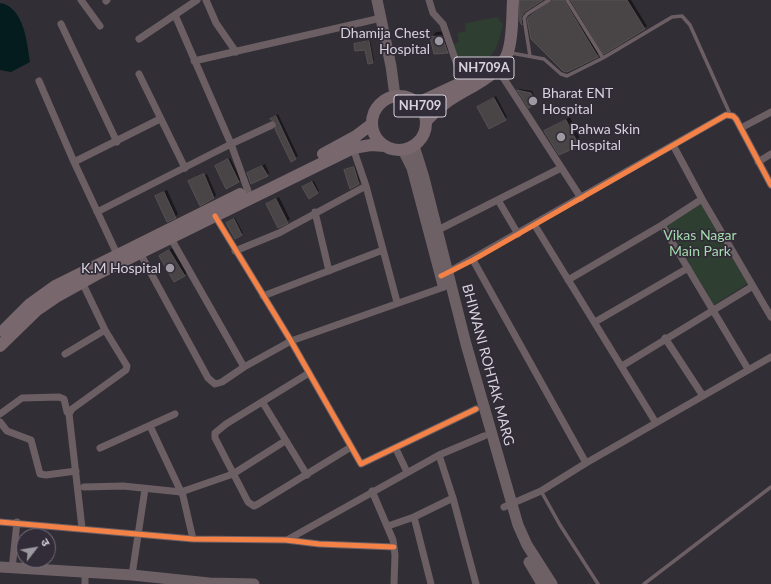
<!DOCTYPE html>
<meta charset="utf-8">
<style>
body{margin:0}
#map{position:relative;width:771px;height:584px;overflow:hidden;background:#322e35;font-family:Lato,"Noto Sans Devanagari",sans-serif}
canvas{display:block}
.north{position:absolute;left:16px;top:528px;width:40px;height:40px;box-sizing:border-box;background:#322b38;border:1px solid #746e79;border-radius:50%;rotate:59deg;font-size:11px;font-weight:700;line-height:16px;text-align:center;color:#d7d2db}
.north::after{content:'';display:block;margin:auto;width:14px;height:18px;background:#9d99a1;clip-path:polygon(50% 0,100% 100%,50% 72%,0 100%)}
</style>
<div id="map">
<canvas width="771" height="584"></canvas>
<div class="north">उ</div>
</div>
<script>
const c = document.querySelector('canvas').getContext('2d');
c.lineJoin = 'round';
function paint(path, color) {
  c.fillStyle = color;
  c.fill(path, 'evenodd');
}
function strokePath(path, color, width, dash) {
  c.strokeStyle = color;
  c.lineWidth = width;
  c.lineCap = dash ? 'butt' : 'round';
  c.setLineDash(dash || []);
  c.stroke(path);
}
function write(font, color, halo, rows, align = 'center') {
  c.font = font + ' Lato,sans-serif';
  c.lineWidth = 3.5;
  c.setLineDash([]);
  c.textBaseline = 'middle';
  c.strokeStyle = halo;
  c.fillStyle = color;
  for (const [text, x, y, turn = 0] of rows) {
    c.save();
    c.translate(x, y);
    c.rotate((+turn || 0) * Math.PI / 180);
    c.textAlign = isNaN(turn) ? turn : align;
    if (halo) c.strokeText(text, 0, 0);
    c.fillText(text, 0, 0);
    c.restore();
  }
}
paint(new Path2D(`
 M498 17 503 25C495 58 491 57 465 75L453 44 459 42 457 33 466 31 465 23Z
 M701 204 747 284 714 305 667 226Z`), '#2e3e30');
paint(new Path2D(`
 M0 3C24 7 27 42 30 62L11 72 0 70Z`), '#041c1e');
paint(new Path2D(`
 M521 0H541L526 10 523 14 524 22 522 24Z
 M552 0H567L600 53 567 71 563 70 534 42 529 19Z
 M572 0H631L647 26 604 52Z
 M447 31 453 47 447 52 431 38 436 32Z
 M370 40 374 60 372 62 366 49 355 44Z
 M520 89 532 91 537 101 529 106 518 90Z
 M496 96 507 117 505 119 478 107Z
 M278 114 298 156 291 161 277 122 271 118Z
 M570 117 581 141 578 145 545 131Z
 M230 158 241 179 238 182 216 166Z
 M265 164 269 173 267 175 248 173Z
 M355 166 360 182 358 183 346 170Z
 M207 174 216 195 214 198 190 181Z
 M314 181 319 191 309 197 305 186Z
 M167 190 178 214 175 217 156 196Z
 M279 197 290 219 287 222 267 204Z
 M235 218 243 233 235 238 229 222Z
 M172 248 187 273 184 275 160 256Z`), '#0007');
const building = new Path2D(`
 M520 0H543L524 12 521 18 522 25 520 22Z
 M552 0H564L598 57 567 72 563 71 531 39 527 19Z
 M571 0H627L645 29 604 54Z
 M439 36H442L448 53 434 54 430 37Z
 M369 41 373 63 368 64 365 50 355 51 354 44Z
 M517 90 531 93 536 103 529 108Z
 M494 98 506 120 489 129 477 107Z
 M276 116 296 159 291 162 275 129 276 123 270 119Z
 M566 120 579 146 559 155 544 131Z
 M228 159 239 182 226 189 215 166Z
 M262 166 268 176 251 184 247 173Z
 M354 167 359 184 350 189 344 170Z
 M204 174 214 198 200 206 188 181Z
 M312 182 318 193 309 199 302 187Z
 M164 192 176 218 167 222 155 196Z
 M276 199 288 223 278 228 266 204Z
 M234 219 242 235 235 239 226 223Z
 M169 250 185 276 174 282 159 256Z`);
paint(building, '#494546');
strokePath(building, '#565152', 1);
strokePath(new Path2D(`
 M567 0 603 58
 M511 53 544 59 561 74 567 76 603 58 672 17 682 16 690 25 730 114
 M530 56 524 18 527 14 549 0
 M541 491 560 525 598 584
 M644 584 771 487`), '#6c5f64', 3.5);
strokePath(new Path2D(`
 M81 0 100 26
 M206 0 216 23 236 52
 M429 0 433 13 443 24 463 82
 M106 1 107 0
 M175 15 231 144 248 191
 M61 24 117 142
 M139 39 197 0
 M194 61 381 18
 M497 68 581 198
 M139 74 185 168
 M39 81 74 162 117 254
 M741 128 771 112
 M673 145 702 199 771 317
 M353 148 366 186 397 302
 M74 162 160 119
 M758 162 771 154
 M498 200 518 234
 M97 212 231 144 272 125
 M315 212 329 271
 M215 216 291 341 361 464 476 409
 M534 224 656 423
 M662 225 748 369
 M434 232 561 168
 M169 235 244 367
 M235 251 279 233 366 186
 M140 253 208 378 215 384 222 382 244 367 291 341 444 287
 M473 260 586 463
 M445 274 726 115 733 116 736 119 771 185
 M568 280 662 225 702 199
 M82 282 105 330 127 366 126 370 72 409 69 414 82 528
 M263 296 383 250
 M595 322 688 268
 M665 338 703 396
 M65 354 105 330
 M622 366 753 286
 M309 373 226 424 215 433V438L248 502 254 506 258 504 351 447
 M263 403 307 475
 M0 414 22 398 59 397 64 399 67 412 69 414
 M0 422 7 431 31 440 40 474 46 475 76 471
 M150 426 183 496 193 539
 M100 448 175 414
 M396 449 407 472
 M439 455 453 498 476 584
 M84 487 123 486 181 492 233 474 285 441
 M372 491 393 540 395 555 394 584
 M504 507 541 491 586 463 771 357
 M414 517 431 584
 M0 522 193 539 286 540 319 544 394 547
 M388 526 414 517 453 498
 M287 540 439 455 484 436
 M12 569 17 522
 M132 575 145 489
 M85 584V574`), '#6c5f64', 7);
strokePath(new Path2D(`
 M377 0 391 66 395 96
 M414 146 424 178 466 344 518 525 527 545 552 584
 M403 150 412 168 443 285
 M529 562 542 584
 M0 567 132 575 209 583 254 584`), '#6e6166', 11);
strokePath(new Path2D(`
 M372 123a27 27 0 1 1 54 0a27 27 0 1 1-54 0Z
 M418 103 463 82 481 71
 M426 121C433 114 439 108 447 102 466 88 500 77 508 52 513 36 512 17 513 0
 M323 154 356 136 372 124
 M3 331 30 304 55 286 240 194
 M0 346 37 310 56 297 99 273 353 148 371 145 385 146`), '#78686d', 12);
strokePath(new Path2D(`
 M215 216 291 341 361 464 476 409
 M441 276 473 260 726 115 733 116 736 119 771 185
 M0 522 193 539 286 540 319 544 394 547`), '#f48246', 5);
for (const [x, y, r, color] of [
 [439,41,5,"#9d99a1"],
 [533,101,5,"#9d99a1"],
 [561,137,5,"#9d99a1"],
 [170,268,5,"#9d99a1"]
]) {
  const dot = new Path2D();
  dot.arc(x, y, r, 0, 2 * Math.PI);
  c.fillStyle = color;
  c.fill(dot);
  strokePath(dot, '#322b38', 1.5);
}
for (const [x, y, w] of [
 [484,68,60],
 [420,106,52]
]) {
  const box = new Path2D();
  box.roundRect(x - w / 2, y - 11, w, 22, 3);
  c.fillStyle = '#322b38';
  c.fill(box);
  strokePath(box, '#d7d2db', 1);
}
write('bold 13px', '#d7d2db', null, [
 ["NH709A",484,68],
 ["NH709",420,106]
]);
write('14px', '#d7d2db', '#322b38', [
 ["Dhamija Chest",430,33],
 ["Hospital",430,49],
 ["Bharat ENT",542,93,"left"],
 ["Hospital",542,109,"left"],
 ["Pahwa Skin",570,129,"left"],
 ["Hospital",570,145,"left"],
 ["K.M Hospital",161,268]
], 'right');
write('14px', '#a4dcac', '#322b38', [
 ["Vikas Nagar",700,235],
 ["Main Park",700,251]
]);
write('14px', '#d7d2db', '#322b38', [
 ["BHIWANI ROHTAK MARG",488,365,75]
]);
</script>
